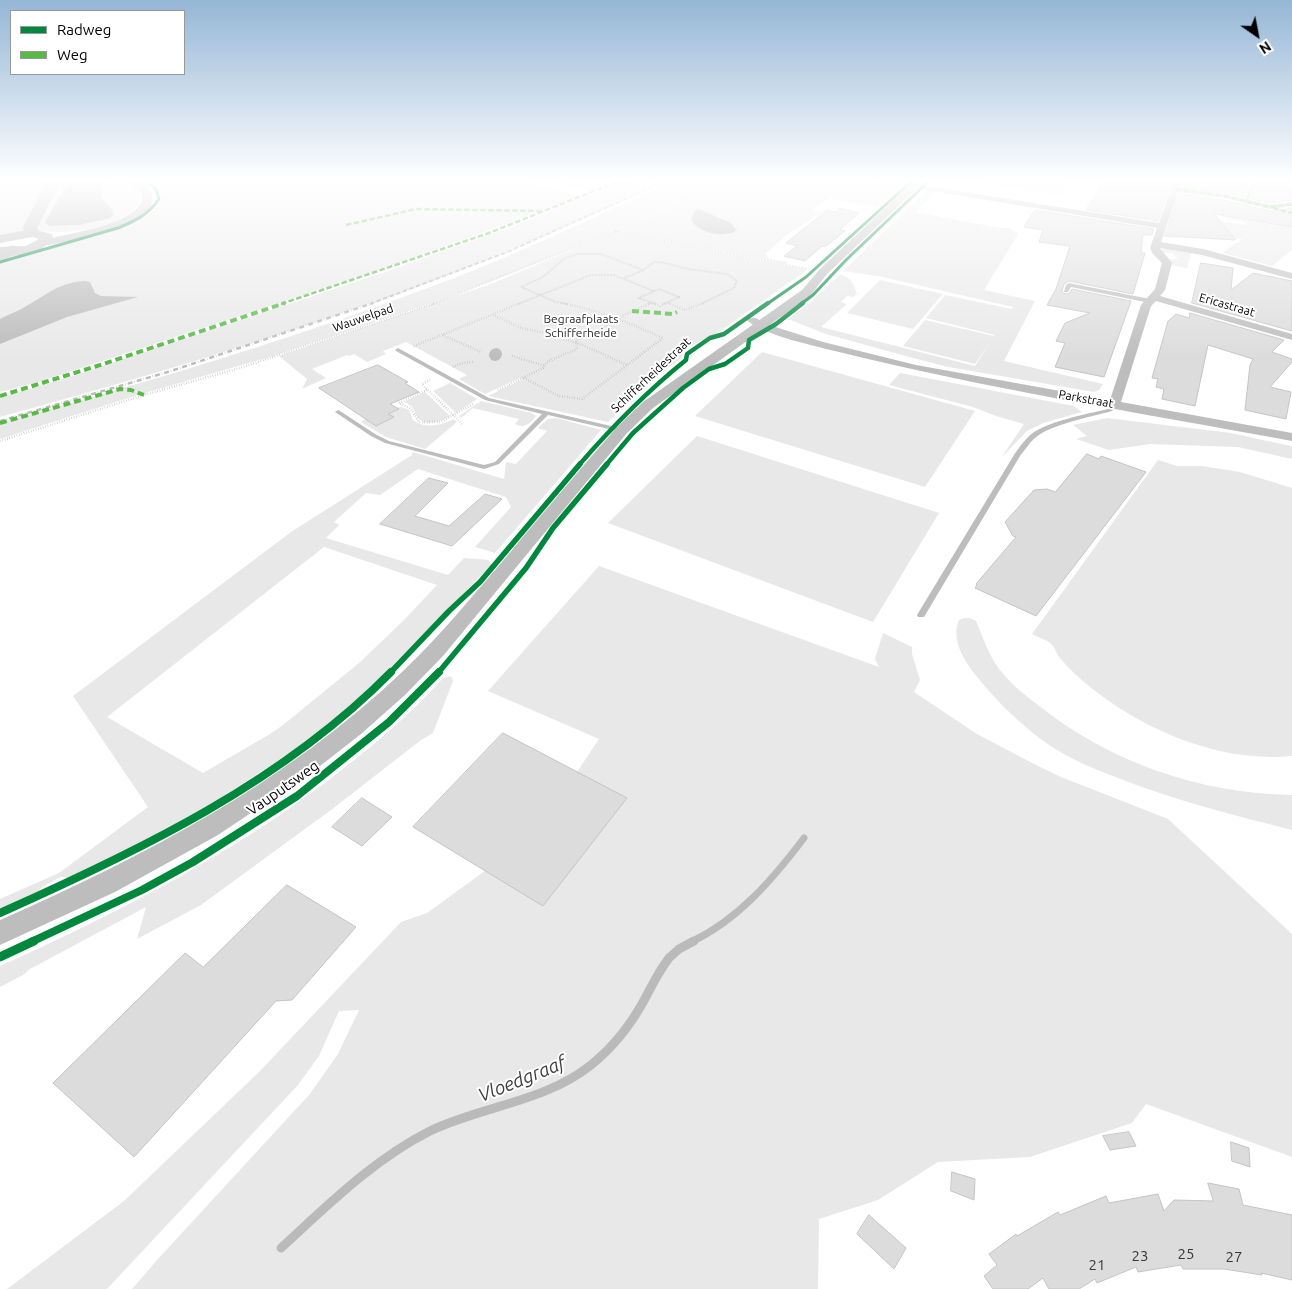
<!DOCTYPE html>
<style>
body{margin:0}
#map{position:relative;width:1292px;height:1289px;overflow:hidden;background:#fff;font-family:Ubuntu,sans-serif}
canvas{display:block}
.legend{position:absolute;left:10px;top:10px;width:175px;height:65px;box-sizing:border-box;background:#fff;border:1px solid #999;margin:0;padding:6px 9px;list-style:none;font-size:15px;color:#000}
.legend li{display:flex;align-items:center;gap:10px;height:25px}
.legend b{width:25px;border:1px solid #999}
.north{position:absolute;left:1232px;top:10px;width:50px;height:50px;-webkit-text-stroke:4px #fff;paint-order:stroke;rotate:147deg;font-size:14px;font-weight:700;line-height:20px;text-align:center;color:#000}
.north::after{content:'';display:block;margin:auto;width:18px;height:22px;background:#000;clip-path:polygon(50% 0,100% 100%,50% 72%,0 100%)}
</style>
<div id="map">
<canvas width="1292" height="1289"></canvas>
<ul class="legend">
<li><b style="height:6px;background:#00873e"></b>Radweg</li>
<li><b style="height:6px;background:#58b947"></b>Weg</li>
</ul>
<div class="north">N</div>
</div>
<script>
const c = document.querySelector('canvas').getContext('2d');
c.lineJoin = 'round';
function paint(path, color) {
  c.fillStyle = color;
  c.fill(path, 'evenodd');
}
function strokePath(path, color, width, dash) {
  c.strokeStyle = color;
  c.lineWidth = width;
  c.lineCap = dash ? 'butt' : 'round';
  c.setLineDash(dash || []);
  c.stroke(path);
}
function write(font, color, halo, rows, align = 'center') {
  c.font = font + ' Ubuntu,sans-serif';
  c.lineWidth = 4;
  c.setLineDash([]);
  c.textBaseline = 'middle';
  c.strokeStyle = halo;
  c.fillStyle = color;
  for (const [text, x, y, turn = 0] of rows) {
    c.save();
    c.translate(x, y);
    c.rotate((+turn || 0) * Math.PI / 180);
    c.textAlign = isNaN(turn) ? turn : align;
    if (halo) c.strokeText(text, 0, 0);
    c.fillText(text, 0, 0);
    c.restore();
  }
}
paint(new Path2D(`
 M5 179H52L24 231 0 237V182Z
 M58 179H70L45 222 49 226C76 226 90 226 112 210L101 197 105 179C120 179 135 181 141 198 132 227 62 237 37 230L36 223Z
 M146 179H515L580 196C402 265 220 322 39 382L0 392V263L107 233 131 224 154 211 162 198 157 187Z
 M542 179H563L599 189 592 191Z
 M629 179H665C454 284 227 355 0 417V398L79 374 388 271 514 226Z
 M676 179H717L631 224 505 275 429 304 273 356 138 395 0 439V423C163 378 327 329 484 266 549 239 613 209 676 179Z
 M723 179H842L897 190 877 207 829 198 813 210 823 212 789 233 765 254 769 259 788 262 787 264 618 231C655 218 687 194 723 179ZM699 209 731 223 736 228 735 231 725 234 691 220 695 210Z
 M852 179H909L898 188Z
 M956 179H1070L1060 195Z
 M927 190 936 192 915 212 1001 228H1010L1018 234 984 290 1035 301 1004 361 1103 384 1099 390 1094 392 948 367 913 358 826 334 788 319 811 302 840 274C852 278 853 283 857 294L853 297 847 296 841 302 847 304 821 327 975 366 990 342 975 364 903 346 925 320 994 336 995 335 926 318 945 295 1012 309 1013 307 878 276 843 271Z
 M1216 220 1245 225 1246 222 1292 230V250L1272 266 1222 253 1242 239 1211 234Z
 M615 232 807 270 716 334 684 349 685 350 681 358 647 385 608 422 488 396 523 379 520 378 485 394 459 379 467 375 406 342 383 351 386 354 367 362 354 354 349 356 347 355 312 369 326 378 302 389 307 379 279 356 488 285Z
 M1166 249 1191 253 1187 268 1172 265 1169 259H1178L1172 253H1162L1161 250Z
 M880 280 943 294 913 329 847 313Z
 M762 352 975 411 925 487 695 416Z
 M900 373 1074 406 1082 412 1043 423 1027 431 1001 458 1024 424 996 416 973 407 889 385Z
 M450 383 477 399 456 413 433 391Z
 M425 392 450 416C443 421 427 426 419 419 412 412 418 408 404 402Z
 M481 401 532 413 536 416C530 424 524 429 515 424L519 419 473 408 461 418 459 416Z
 M401 407 409 410 413 420C424 429 441 426 453 419L457 422 425 449 386 437 361 422 365 419 376 426 392 418 387 415 398 409 396 408Z
 M556 418 601 430 495 553 475 547 511 507 506 497 418 469 380 495 366 493 334 522 339 525 326 538 448 575 464 558 489 560 491 565 396 664 352 705 302 745 219 799 150 839 70 878 61 877 43 886 37 893 0 909V899L59 873 148 807 73 696 291 532 412 455 413 452 504 479 506 462 516 464 547 431 538 428 548 419ZM324 547 437 585 403 621 359 663 283 725 270 734 203 773 107 717Z
 M1107 418 1231 433 1286 445 1292 446V459L1238 447 1150 444 1109 450 1076 439 1087 436 1073 425Z
 M697 436 939 513 873 622 608 523Z
 M1158 460 1177 466H1202L1240 472 1292 488V756C1221 763 1145 731 1090 687 1079 678 1069 669 1060 658 1056 653 1054 645 1049 642 1044 639 1037 637 1032 634Z
 M599 566 879 667 875 659 883 633 912 647V654L920 680 914 692 977 734 1036 765 1061 777 1168 819 1292 934V1157L1146 1104 1132 1123 1030 1157 938 1162 878 1200 819 1219 818 1289H132L157 1260 309 1095 338 1054 359 1010 339 1011 319 1056 298 1085 107 1289H7L124 1201 260 1071 401 922 427 913 489 868 573 778 599 739 488 691Z
 M964 618H970L976 621C982 635 987 650 995 663 1006 680 1022 693 1038 705 1111 763 1199 793 1292 795V830C1233 815 1174 800 1118 778 1094 769 1070 759 1049 745 1022 726 998 703 978 678 965 662 950 640 959 620Z
 M451 676 453 681 433 733 421 740 335 807 201 905 137 939 146 907 30 969 23 975 0 987V966C116 914 228 856 330 779 370 748 409 716 443 678Z`), '#e8e8e8');
paint(new Path2D(`
 M70 179H105L101 197 112 210 114 214 111 218 79 225 49 226 45 222Z
 M699 209 731 223 737 230C724 239 699 233 691 220L695 210Z
 M85 281 90 282 95 293 101 296 138 297 67 317 0 344V319C9 314 19 311 28 305 48 294 60 282 85 281Z`), '#bababa');
strokePath(new Path2D(`
 M691 942C738 920 773 879 804 838`), '#bababa', 7);
strokePath(new Path2D(`
 M281 1248C327 1206 374 1159 430 1131 482 1106 545 1102 591 1065 612 1048 629 1027 642 1004 651 988 658 972 669 958L679 949 694 941`), '#bababa', 9);
const building = new Path2D(`
 M1104 179H1172L1158 221 1086 210 1092 200H1094Z
 M1184 179H1250L1244 197 1182 186Z
 M1258 179H1292V200L1270 203 1251 199Z
 M1179 194 1224 200 1270 211 1292 208V227L1214 214 1236 240 1165 236Z
 M840 208 859 213 840 230 845 231 825 247 822 246 805 261 784 256 797 246 786 243 827 210 836 212Z
 M1035 210 1154 229 1152 235H1143L1141 253H1145L1133 294 1069 281 1064 284 1062 291 1064 294 1070 293 1072 289 1131 301 1104 377 1055 367 1065 343 1056 341 1065 323 1090 313 1047 305 1056 289 1070 246 1039 242 1043 230 1024 227Z
 M1201 263 1233 268 1231 290 1253 273 1292 281V331L1192 303Z
 M1190 313 1284 340 1272 352 1292 359V362L1270 387 1291 392 1286 419 1245 410 1250 365 1253 359 1208 345 1195 406 1162 399 1164 389 1156 387 1158 379 1152 378 1168 321 1176 314 1189 318Z
 M378 365 408 382 405 383 419 392 390 404 399 409 388 414 394 417 376 426 319 388Z
 M1087 454 1099 459 1101 456 1146 472 1036 616 975 588 977 585 976 584 1016 537 1013 536 1005 522 1034 490 1047 489 1055 492Z
 M429 478 448 483 415 516 449 526 485 494 502 499 452 546 380 524Z
 M503 733 627 798 543 906 413 827Z
 M362 798 392 817 362 846 332 827Z
 M287 885 356 927 292 1000 276 1001 134 1157 53 1083 185 953 203 967Z
 M1129 1132 1136 1146 1110 1150 1103 1136Z
 M1231 1142 1249 1148 1250 1167 1232 1161Z
 M952 1172 975 1179 974 1200 951 1191Z
 M1208 1183 1239 1189 1243 1205 1292 1215V1280L1261 1273 1262 1275 1224 1269H1183L1181 1265 1138 1272 1136 1267 1097 1283 1095 1279 1079 1289H1049L1043 1278 1028 1289H993L984 1276 997 1265 989 1254 1016 1234 1017 1236 1058 1212 1060 1215 1106 1196 1109 1203 1158 1194 1164 1211 1174 1200 1213 1201Z
 M869 1215 906 1248 894 1269 857 1234Z`);
paint(building, '#dcdcdc');
strokePath(building, '#c4c4c4', 1);
const trunk = new Path2D(`
 M48 179H61L37 228 39 233 37 236H27L23 228Z
 M12 246 17 248 20 251 17 254 0 261V250Z`);
strokePath(trunk, '#dbdbdb', 2);
strokePath(new Path2D(`
 M847 179 893 188
 M1223 207V215L1227 218 1292 229
 M614 231 807 269
 M624 278 642 271 654 262H661L688 269 727 274 737 281 734 288 701 304
 M668 303 671 304
 M432 304 634 224 720 179
 M518 304 591 275H614L654 291
 M568 304 556 302 521 287 543 277 565 258 578 254H601L643 270
 M648 304 651 303
 M656 304 639 298 659 289 679 297 663 304`), '#b8b8b8', 2, [0.5, 1]);
strokePath(new Path2D(`
 M653 303 660 306 666 303
 M668 303 685 310 704 303
 M493 315 521 328 550 334 585 346 627 365
 M443 335 481 352
 M414 346 521 303
 M512 356 545 366
 M453 367 462 363 473 362
 M524 378 559 396 582 399 663 338C630 323 597 310 562 303
 M430 380 422 384 462 424
 M427 390 399 403 411 409 419 422H441L473 404
 M498 390 543 368 547 362 577 349 576 340 616 322 620 317 651 303
 M0 441 144 395 243 367 435 303`), '#b8b8b8', 2.5, [0.5, 2]);
paint(new Path2D(`
 M1252 179H1256L1248 203 1244 204Z
 M1069 283 1150 299 1153 301 1150 303 1071 287 1068 292H1064L1066 285Z
 M398 348 489 398 624 429 625 430 622 432 548 415 499 464 484 469 385 443 371 436 335 412 338 410 340 411 375 434 389 441 484 465 495 462 542 414 485 400 396 351 395 350Z
 M1115 402 1118 404 1112 411C1091 417 1051 424 1035 438 1029 443 1025 450 1020 456L924 617H918L917 615 1014 455C1018 449 1023 442 1029 436 1044 422 1087 414 1108 409Z`), '#bdbdbd');
strokePath(new Path2D(`
 M495 355 496 354`), '#bdbdbd', 12);
paint(new Path2D(`
 M1174 179H1182L1179 187 1224 194 1270 205 1292 202V206L1270 209 1224 198 1178 192 1161 242 1203 249 1292 273V279L1202 255 1160 248 1172 263 1165 290 1160 296 1292 334V340L1156 301 1151 306 1121 402 1292 433V441C1141 413 988 389 839 352 819 347 759 334 747 320L748 318H756L766 324 823 342 916 365 1110 400 1141 305 1155 289 1162 263 1153 254 1150 248 1157 228 914 188 910 186 914 184 1159 223Z`), '#bdbdbd');
paint(new Path2D(`
 M124 179C135 179 145 181 151 192 168 224 61 243 43 246L39 245 38 243 39 241C64 234 124 227 140 205 142 202 142 198 142 194Z
 M916 179H927L827 274 810 296 653 408 627 433 443 656 405 695 361 734 315 770 218 835 115 892 0 945V920C145 856 287 782 402 672 438 638 470 599 502 562 540 516 578 472 617 427L643 402 802 290 819 270Z`), '#bdbdbd');
paint(new Path2D(`
 M32 229 52 234 53 237C43 255 19 257 0 255V247L26 246 39 239 32 237 0 243V235Z`), '#bfbfbf');
paint(trunk, '#bdbdbd');
strokePath(new Path2D(`
 M370 304 507 252 670 179`), '#bdbdbd', 2, [4.5, 1, 0.5, 1]);
strokePath(new Path2D(`
 M0 421 171 371 373 303`), '#bdbdbd', 2.5, [5, 2, 0.5, 2]);
strokePath(new Path2D(`
 M1176 189 1224 196 1270 207 1292 204
 M1273 208 1292 213
 M346 225 416 209 544 211
 M281 304 489 233 624 179`), '#58b947', 2.5, [5.5, 2.5]);
strokePath(new Path2D(`
 M632 311 673 314 677 312
 M0 396 97 366 285 303
 M0 423 120 389 131 390 144 395`), '#58b947', 4, [7, 4]);
strokePath(new Path2D(`
 M0 262 118 228C135 221 148 215 159 199L156 189 143 179
 M767 304 806 277 914 179
 M801 304 813 295 846 260 931 179`), '#00873e', 3);
strokePath(new Path2D(`
 M579 465C612 427 646 392 686 360L687 354 710 338 724 334 768 303
 M606 465 633 433 683 388 709 369 725 364 748 348 749 340 776 324 803 303`), '#00873e', 4.5);
strokePath(new Path2D(`
 M390 673 449 611 480 582 580 464
 M438 673 526 568 553 528 607 464`), '#00873e', 5.5);
strokePath(new Path2D(`
 M0 913C139 851 283 782 391 672
 M31 942 142 890 193 862 297 796 389 722 439 672`), '#00873e', 8);
strokePath(new Path2D(`
 M0 957 34 941`), '#00873e', 9);
const sky = c.createLinearGradient(0, 0, 0, 360);
sky.addColorStop(0, '#95b6d6');
sky.addColorStop(0.5, '#fff');
sky.addColorStop(1, '#ffffff00');
c.fillStyle = sky;
c.fillRect(0, 0, 1292, 360);
write('12px', '#000', '#fff', [
 ["Ericastraat",1227,305,16],
 ["Wauwelpad",363,318,-19],
 ["Schifferheidestraat",651,375,-43],
 ["Parkstraat",1086,399,10]
]);
write('12px', '#2d2d2d', '#fff', [
 ["Begraafplaats",581,319],
 ["Schifferheide",581,333]
]);
write('15px', '#000', '#fff', [
 ["Vauputsweg",283,788,-35]
]);
write('15px', '#373737', null, [
 ["25",1186,1254],
 ["23",1140,1256],
 ["27",1234,1257],
 ["21",1097,1265]
]);
write('italic 19px', '#3e3e3e', '#fff', [
 ["Vloedgraaf",522,1079,-22]
]);
</script>
